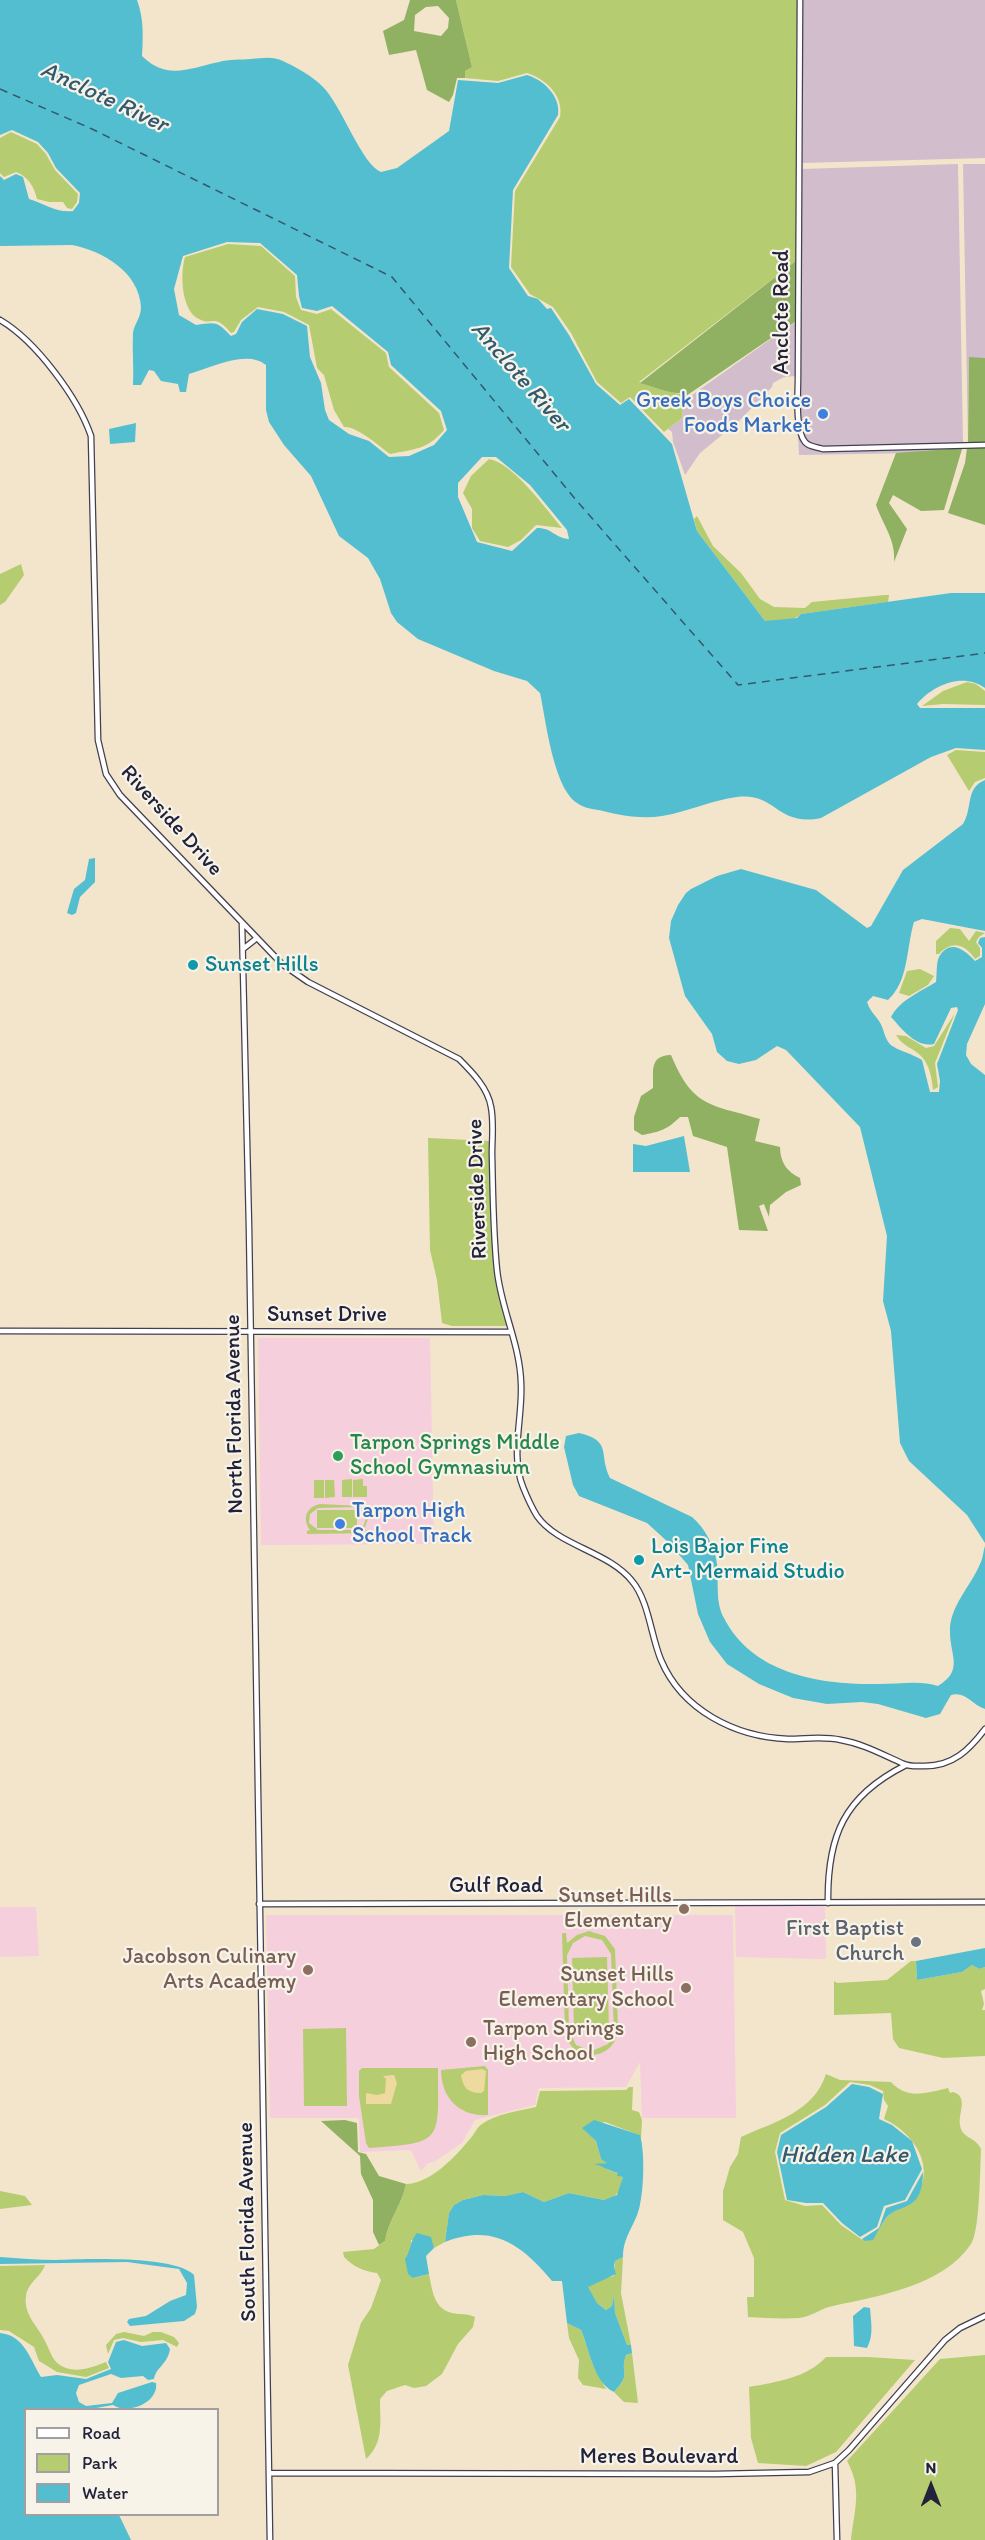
<!DOCTYPE html>
<style>
body{margin:0}
#map{position:relative;width:985px;height:2540px;overflow:hidden;background:#f2e5cc;font-family:Itim,sans-serif}
canvas{display:block}
.legend{position:absolute;left:24px;top:2408px;width:195px;height:108px;box-sizing:border-box;background:#f7f3e8;border:2px solid #a29fa3;margin:0;padding:8px 10px;list-style:none;font-size:18px;color:#22223b}
.legend li{display:flex;align-items:center;gap:12px;height:30px}
.legend b{width:30px;border:2px solid #a29fa3}
.north{position:absolute;left:901px;top:2456px;width:60px;height:60px;-webkit-text-stroke:4px #f7f3e8;paint-order:stroke;rotate:0deg;font-size:16px;font-weight:700;line-height:24px;text-align:center;color:#22223b}
.north::after{content:'';display:block;margin:auto;width:21px;height:27px;background:#22223b;clip-path:polygon(50% 0,100% 100%,50% 72%,0 100%)}
</style>
<div id="map">
<canvas width="985" height="2540"></canvas>
<ul class="legend">
<li><b style="height:8px;background:#fff"></b>Road</li>
<li><b style="height:16px;background:#b6cc70"></b>Park</li>
<li><b style="height:16px;background:#53becf"></b>Water</li>
</ul>
<div class="north">N</div>
</div>
<script>
const c = document.querySelector('canvas').getContext('2d');
c.lineJoin = 'round';
function paint(path, color) {
  c.fillStyle = color;
  c.fill(path, 'evenodd');
}
function strokePath(path, color, width, dash) {
  c.strokeStyle = color;
  c.lineWidth = width;
  c.lineCap = dash ? 'butt' : 'round';
  c.setLineDash(dash || []);
  c.stroke(path);
}
function write(font, color, halo, rows, align = 'center') {
  c.font = font + ' Itim,sans-serif';
  c.lineWidth = 4.5;
  c.setLineDash([]);
  c.textBaseline = 'middle';
  c.strokeStyle = halo;
  c.fillStyle = color;
  for (const [text, x, y, turn = 0] of rows) {
    c.save();
    c.translate(x, y);
    c.rotate((+turn || 0) * Math.PI / 180);
    c.textAlign = isNaN(turn) ? turn : align;
    if (halo) c.strokeText(text, 0, 0);
    c.fillText(text, 0, 0);
    c.restore();
  }
}
paint(new Path2D(`
 M258 1338H430L434 1544 261 1545Z
 M749 1905 825 1906 826 1959 736 1957 735 1906Z
 M0 1907H36L39 1956 0 1957Z
 M266 1915H733L736 2118H642L640 2062 626 2087 539 2088 535 2105 475 2120 462 2143 434 2162 428 2163 421 2171 411 2150 360 2152 359 2118H270Z`), '#f5cfdb');
paint(new Path2D(`
 M803 0H985V158L802 163Z
 M958 164 963 443 823 446 812 444 806 440 801 423 802 169Z
 M963 164H985V358H969L968 443Z
 M796 321V376L784 377 773 383 772 387 738 422 700 453 685 475 673 442 672 432 668 429 682 418 685 400Z
 M798 432 803 444 810 449 822 451 949 449 914 453 799 455Z`), '#d1bdcc');
paint(new Path2D(`
 M456 0H798L797 260 639 382 679 394 685 393 682 418 664 432 630 397 621 403 597 382 571 333 553 307 530 294 511 267 515 191 560 117C564 96 546 79 527 73L498 81 465 78V71L472 67Z
 M11 132 37 144 46 154 55 170 78 194 77 202 72 209 67 208 63 202H49L37 199C34 186 28 177 16 172L4 177 0 173V138Z
 M228 244 261 246 295 276 296 297 301 310 317 314 331 309 386 353 389 367 439 413 444 430C427 450 414 449 390 454 379 446 357 426 344 427L334 410 324 375 317 368 309 325 284 312 258 307 241 320 234 332 231 333C213 312 213 327 199 319 181 311 180 273 185 257Z
 M489 459C513 463 546 509 562 528L536 525 521 540 508 547 480 541 472 528V509L463 493 471 476Z
 M697 516 713 546 741 573 760 599 774 607 805 608 812 602 885 595H889L888 602 801 614C792 623 777 621 765 621L697 531 694 519Z
 M21 564 24 575 5 602 0 605V574Z
 M967 682 976 684 985 691V705L943 704 922 706 943 691Z
 M956 750 985 752V778L975 782 969 791 947 755Z
 M950 928 960 929 969 941 976 931 985 933 979 937 976 942 980 948V956L975 959C964 944 953 940 939 954H936V941Z
 M920 969 934 976 928 985 909 996 899 993 907 971Z
 M955 1013 935 1063 938 1087 933 1090C932 1079 930 1066 922 1057 913 1047 904 1048 896 1035L906 1036 926 1048 934 1046Z
 M428 1138 490 1141 494 1270 507 1326H452L442 1323 437 1280 430 1250Z
 M352 1479V1497H342V1480Z
 M363 1479V1486H367V1497H353V1480Z
 M314 1480H324V1498H314Z
 M325 1480H334L335 1497 325 1498Z
 M320 1504 361 1506 369 1516 364 1530H372V1533L307 1534V1531L310 1530C302 1519 306 1507 320 1504ZM356 1507 362 1511 366 1517 364 1525 356 1530H318L309 1523 310 1514 318 1508Z
 M317 1510H357V1528H317Z
 M589 1931 605 1936 615 1949 618 2028C616 2063 569 2064 565 2030L562 1933H566L567 1943 577 1935ZM585 1936 602 1940 611 1954 614 2032 608 2044 592 2051 576 2045 569 2030 567 1955 573 1943Z
 M607 1957 609 2029 574 2030 572 1958Z
 M911 1961H916L917 1980 962 1972 972 1965 979 1969 985 1967V1989L981 1991 984 2004 982 2010H985V2056L943 2058 899 2048 893 2039 891 2013 834 2015V1981L837 1983 887 1980Z
 M346 2028 347 2106H304L303 2029Z
 M485 2066 488 2070V2115C459 2117 441 2097 441 2070Z
 M362 2068H438C438 2141 445 2143 369 2148L366 2143 359 2096V2071Z
 M826 2074 840 2080 891 2082C907 2100 926 2093 948 2088L950 2093 953 2092C969 2097 958 2113 960 2125 962 2139 975 2136 981 2149 980 2168 980 2231 971 2244 943 2286 878 2296 833 2306 821 2308 811 2317 799 2318 782 2319 765 2318 748 2317L747 2297H754V2258L743 2232 723 2220V2191L730 2167 738 2154 741 2137C774 2122 814 2112 826 2074ZM850 2082 870 2085 883 2091 884 2100 888 2106 884 2119C916 2134 939 2171 912 2202 908 2207 901 2206 896 2210 885 2216 879 2229 873 2239L864 2241 841 2225 822 2205 805 2206 785 2200 775 2152 780 2133 825 2105Z
 M629 2087H633L632 2110 639 2112 642 2120 641 2139 639 2135 605 2122 583 2128 596 2141 601 2159 609 2163 600 2164 610 2171 618 2173V2176L623 2177 620 2190 613 2198 604 2200 569 2193 544 2202 523 2192 505 2196 483 2195 463 2200 454 2205 449 2213 445 2242 434 2248 431 2243 411 2240 414 2278 429 2274C432 2290 434 2309 452 2313 461 2315 466 2313 475 2317L473 2327 458 2344 442 2374 426 2386 414 2388 405 2385 387 2391 380 2399C380 2422 384 2443 366 2459L348 2365 361 2323 371 2308 381 2280 377 2273C363 2271 354 2267 344 2257L343 2252 374 2249 385 2241C388 2220 402 2205 406 2184 430 2184 456 2156 470 2139 475 2134 476 2128 482 2124 496 2114 518 2111 536 2107L540 2091 626 2090Z
 M0 2191 25 2196 32 2205 0 2209Z
 M623 2257 621 2293 631 2345H627L615 2313 614 2295 612 2306 606 2310 597 2303 587 2287 601 2279 614 2276 615 2261Z
 M45 2265C41 2277 28 2282 26 2296 23 2315 39 2327 46 2343 52 2355 53 2365 70 2369 80 2372 96 2366 106 2362L109 2368 86 2377 57 2372 39 2361 34 2347 9 2331 0 2330V2266Z
 M567 2323 581 2330 593 2365 606 2389 583 2385 578 2378 579 2360 569 2338Z
 M124 2332 144 2336 153 2332H161L174 2337 179 2343 177 2347 163 2340 141 2342 123 2338 114 2340 108 2354 106 2345 116 2334Z
 M632 2353 638 2403 624 2402 614 2392C633 2371 619 2375 626 2355Z
 M985 2355V2540H851C854 2510 863 2490 847 2461L940 2359Z
 M826 2357H868L915 2360 836 2452 806 2466 758 2463 751 2438 749 2387C776 2382 807 2378 826 2357Z`), '#b6cc70');
paint(new Path2D(`
 M410 0H456L472 67 465 71V78H457L453 95 449 102 427 90 416 50 389 55 383 31 404 20ZM438 6 449 18 448 28 441 36 414 31 415 15 426 7Z
 M797 260 796 321 686 396 685 393C672 395 653 386 640 383Z
 M969 357 985 358V443H968Z
 M967 448H985V525L948 513 965 463Z
 M949 449H962L944 510 921 511 893 495 889 503 907 529 894 562C896 540 883 525 876 505L896 453Z
 M671 1055C693 1108 710 1104 760 1119L755 1141 780 1147C780 1162 787 1172 800 1178L801 1185 786 1192 770 1205 769 1217 764 1204 759 1206 768 1231 739 1230 727 1147 693 1136 688 1117H680C668 1129 660 1132 642 1135L634 1130V1117L641 1096 653 1088C654 1072 648 1056 671 1055Z
 M345 2120 357 2123 358 2152 366 2154 379 2176 406 2184C402 2205 388 2220 385 2241L379 2245 373 2232V2200L361 2174 360 2156 321 2121Z`), '#90b062');
paint(new Path2D(`
 M482 2069 486 2071 484 2091 481 2093C468 2093 463 2088 461 2075L466 2071Z
 M394 2075 397 2083 391 2104H366V2093L377 2095 385 2093 386 2079 383 2076Z`), '#eeda9e');
paint(new Path2D(`
 M0 0H137C144 19 143 36 142 56 167 81 190 68 219 62 229 59 241 60 251 59 262 58 273 56 283 61 296 67 312 76 322 86 341 104 362 165 381 172L397 168 449 131 458 80 498 83 527 75C544 80 561 97 558 115L513 190 509 268 528 296 538 299 547 309 551 308 569 335 596 384 620 405 629 399 672 444 697 531 765 621 797 618 801 614 951 593H985V688C963 672 933 685 917 704L920 708H985V750L956 748 931 757 821 818C777 827 776 792 737 797 712 800 687 812 662 816 643 819 622 816 603 811 595 809 585 809 577 803 553 787 546 720 540 693L527 681 494 671 418 639 397 622 391 613 380 579 368 558 339 536 311 476 284 445 269 422 266 410V365C246 349 211 368 189 374L186 392H180L178 384 161 381 154 371 149 370 141 385H133C134 368 132 351 133 333 134 324 141 318 141 307 139 272 103 251 72 245L0 246V176L4 180 16 174 23 177 29 199C45 204 56 213 73 211L79 203 80 193 56 168 48 153 38 142 12 130 0 135ZM227 242 260 243 297 275 299 296 302 308 317 311 332 306 388 352 391 365 441 411 447 430 434 445 409 456 389 457 369 441 349 434 329 420 325 410 321 383 310 357 307 326 283 314 257 309 242 322 236 334 231 336C217 321 216 322 196 325L179 315 174 289 183 256ZM482 457H496L530 485 567 530 569 539C554 538 553 528 537 528L512 551 477 542 458 497V483Z
 M136 423 135 442 110 444 109 429Z
 M985 780V931L922 919 914 922C906 949 909 981 888 1000L873 996 867 1002C870 1011 874 1014 879 1021 884 1028 884 1037 889 1043 893 1049 913 1054 922 1060L930 1092H939L940 1081 937 1064 958 1010 957 1007 951 1008 934 1044C916 1048 902 1029 891 1017 900 1000 920 992 936 982 937 975 936 963 939 957 950 938 965 950 975 961L982 957V948L978 943 980 938 985 937V1004L967 1044 966 1055 971 1064 985 1075V1543L967 1515 909 1461 900 1443 891 1331 883 1301 887 1236 860 1127 786 1050 777 1046 756 1060 739 1064 727 1061 717 1052 712 1034 685 996 669 938 671 921 678 905 686 893 691 889 717 876 741 869 816 890 867 928 871 926 903 870 963 824C973 808 965 788 985 780Z
 M95 858V882L80 897 76 913 72 915 67 913 74 889 85 880 89 859Z
 M684 1136 690 1172H633V1144L646 1146Z
 M579 1433C613 1441 598 1454 610 1478L692 1517C705 1528 715 1547 717 1564 719 1582 715 1602 724 1618 753 1675 822 1685 880 1684 899 1684 921 1680 938 1686 964 1670 950 1656 950 1632 949 1607 971 1586 980 1564 983 1559 983 1552 985 1546V1709C972 1705 966 1691 951 1695L940 1714 926 1718 878 1704 862 1702 827 1704 793 1698 759 1684 727 1664 710 1642 698 1614 688 1565 669 1543 647 1523 579 1496 573 1485 564 1447 566 1436Z
 M985 1948V1967L979 1969 972 1965 962 1972 917 1980 916 1961Z
 M852 2084 869 2087 883 2094 879 2119 892 2125 912 2141 922 2169 905 2200 884 2206 877 2227 860 2237 842 2223 823 2203H806L787 2200 777 2152 781 2135 826 2107Z
 M594 2120 640 2135C645 2152 644 2191 639 2209 634 2227 623 2237 623 2257L615 2261 614 2266 616 2274 588 2287 597 2303 606 2310 612 2306 614 2295 615 2313 627 2345H631L632 2353 626 2355C619 2375 633 2371 614 2392 594 2383 589 2349 581 2330L567 2323 562 2281H552C522 2245 493 2223 445 2242L449 2213 454 2205 463 2200 483 2195 505 2196 523 2192 544 2202 569 2193 604 2200 617 2195 623 2177 617 2176 618 2173C608 2171 602 2165 593 2164L607 2163 601 2159 596 2141 582 2128Z
 M923 2172C923 2184 921 2199 909 2205 902 2209 895 2209 888 2216 882 2222 878 2232 873 2240L864 2241 862 2239 879 2228 886 2208 907 2201Z
 M417 2233 431 2237 434 2248 426 2256 429 2274 413 2278 408 2274 405 2259C412 2249 409 2242 417 2233Z
 M0 2257C18 2258 38 2260 56 2260 85 2259 174 2255 194 2275L197 2307 195 2314 184 2321 130 2326 127 2322 129 2319 146 2316 170 2301 186 2295 187 2283 179 2269 127 2262 0 2264Z
 M864 2307 870 2308C871 2322 874 2335 867 2348L854 2346 853 2316Z
 M0 2333C24 2335 30 2359 41 2377L57 2375 86 2379 111 2369 108 2362 116 2342 124 2340 142 2346 166 2343 170 2349C168 2364 156 2367 154 2379L148 2380 143 2376 121 2378 111 2374 79 2385 76 2393 79 2402 86 2406 112 2403 118 2393 152 2382 156 2383C159 2403 127 2415 113 2405L85 2410H26V2514L119 2515 131 2540H0Z`), '#53becf');
strokePath(new Path2D(`
 M0 89 92 129 392 277 576 500 738 685 985 653`), '#33596f', 1.5, [8, 6]);
const tertiary = new Path2D(`
 M800 0 798 379C798 394 795 430 805 442 809 447 817 447 823 449L985 445
 M0 320C36 341 78 398 91 436L98 740 106 774 120 795 282 964 308 982 459 1059C472 1072 488 1088 491 1107 494 1122 492 1139 492 1154 493 1193 493 1231 497 1270 501 1309 520 1344 521 1383 523 1417 510 1455 523 1487 527 1497 532 1508 537 1516 558 1546 608 1551 632 1581 649 1601 651 1637 661 1660 682 1710 735 1737 788 1739 806 1739 823 1736 841 1740 864 1744 883 1755 904 1764 910 1767 919 1766 925 1766 953 1766 969 1750 985 1729
 M242 924 249 1227 270 2540
 M243 949 257 938
 M0 1331 511 1332
 M828 1903C827 1836 844 1796 906 1765
 M259 1904 985 1902
 M835 2463 837 2540
 M269 2473 716 2474 809 2472 835 2463 849 2450 945 2340 960 2328 985 2316`);
strokePath(tertiary, '#413f51', 7);
strokePath(tertiary, '#fff', 4.5);
for (const [x, y, r, color] of [
 [823,414,6,"#3f7fe0"],
 [193,965,6,"#0f9aa8"],
 [338,1456,6,"#2e9e5b"],
 [340,1524,6,"#3f7fe0"],
 [639,1560,6,"#0f9aa8"],
 [684,1909,6,"#8d6e63"],
 [916,1942,6,"#6b7280"],
 [308,1970,6,"#8d6e63"],
 [686,1988,6,"#8d6e63"],
 [471,2042,6,"#8d6e63"]
]) {
  const dot = new Path2D();
  dot.arc(x, y, r, 0, 2 * Math.PI);
  c.fillStyle = color;
  c.fill(dot);
  strokePath(dot, '#f7f3e8', 2);
}
write('22px', '#22223b', '#f7f3e8', [
 ["Anclote Road",782,312,-90],
 ["Riverside Drive",171,821,48],
 ["Riverside Drive",478,1189,-92],
 ["Sunset Drive",327,1315],
 ["North Florida Avenue",235,1414,-91],
 ["Gulf Road",496,1886],
 ["South Florida Avenue",248,2222,-91],
 ["Meres Boulevard",659,2457]
]);
write('22px', '#366cbe', '#f7f3e8', [
 ["Greek Boys Choice",811,401],
 ["Foods Market",811,426],
 ["Tarpon High",352,1511,"left"],
 ["School Track",352,1536,"left"]
], 'right');
write('22px', '#0d838f', '#f7f3e8', [
 ["Sunset Hills",205,965],
 ["Lois Bajor Fine",651,1547],
 ["Art- Mermaid Studio",651,1572]
], 'left');
write('22px', '#27864d', '#f7f3e8', [
 ["Tarpon Springs Middle",350,1443],
 ["School Gymnasium",350,1468]
], 'left');
write('22px', '#785e54', '#f7f3e8', [
 ["Sunset Hills",672,1896],
 ["Elementary",672,1921],
 ["Jacobson Culinary",296,1957],
 ["Arts Academy",296,1982],
 ["Sunset Hills",674,1975],
 ["Elementary School",674,2000],
 ["Tarpon Springs",483,2029,"left"],
 ["High School",483,2054,"left"]
], 'right');
write('22px', '#5b616d', '#f7f3e8', [
 ["First Baptist",904,1929],
 ["Church",904,1954]
], 'right');
write('italic 24px', '#33596f', '#f7f3e8', [
 ["Anclote River",104,98,25],
 ["Anclote River",520,377,49],
 ["Hidden Lake",844,2156]
]);
</script>
